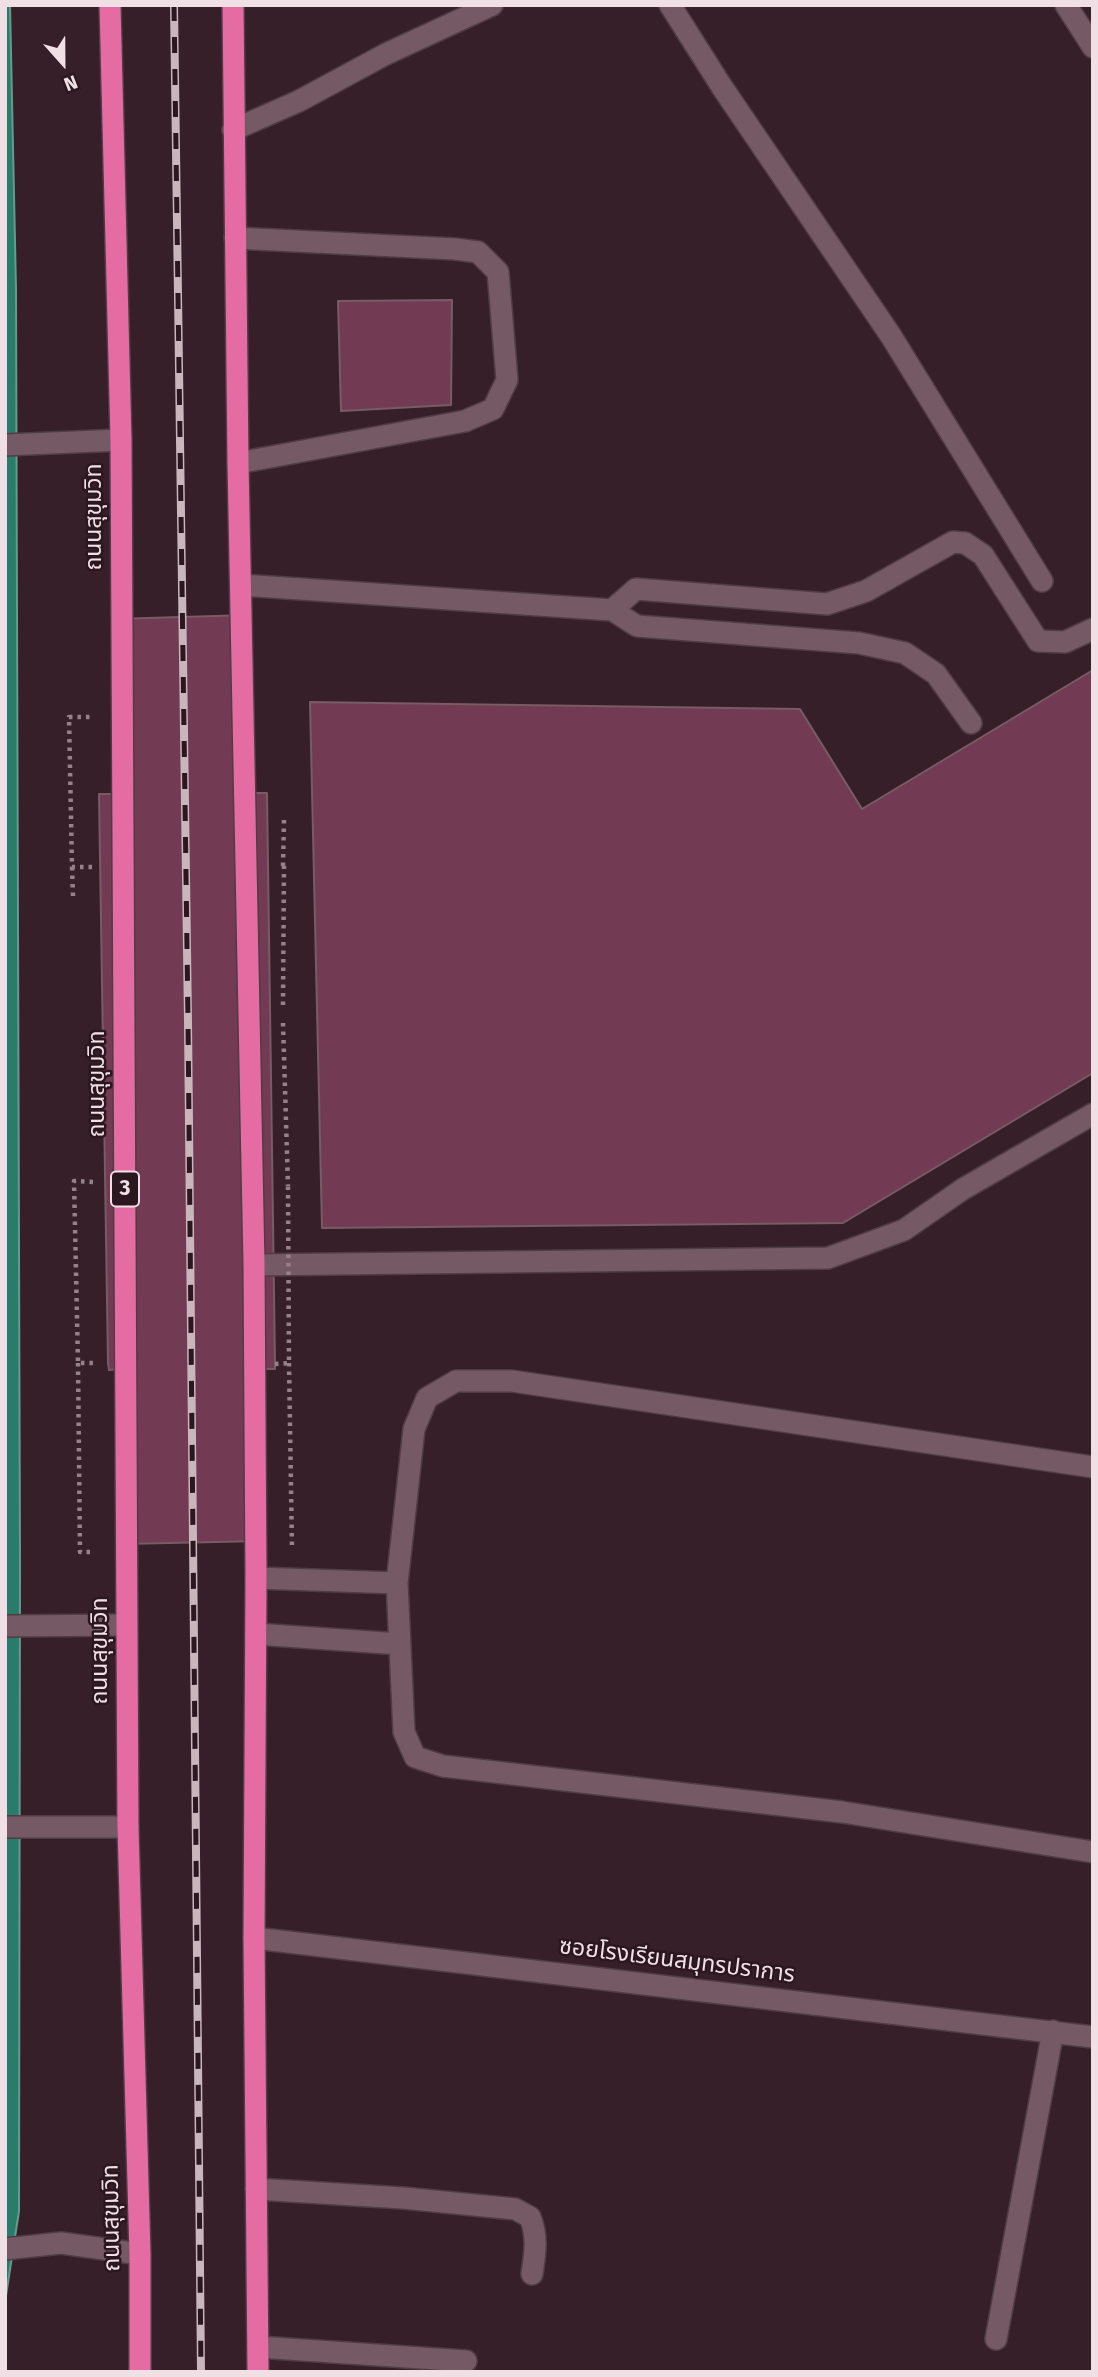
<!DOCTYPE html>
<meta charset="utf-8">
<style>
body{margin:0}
#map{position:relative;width:1098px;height:2377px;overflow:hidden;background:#371f29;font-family:"Fira Sans",sans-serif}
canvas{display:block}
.frame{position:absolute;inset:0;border:7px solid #f0dfe5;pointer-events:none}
.north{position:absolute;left:28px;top:28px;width:70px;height:70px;-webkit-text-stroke:5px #2c161f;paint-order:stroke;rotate:159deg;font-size:19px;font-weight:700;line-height:28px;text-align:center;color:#f0dfe5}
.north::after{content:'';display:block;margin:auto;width:24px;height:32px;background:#f0dfe5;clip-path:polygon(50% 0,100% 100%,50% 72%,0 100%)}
</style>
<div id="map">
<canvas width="1098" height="2377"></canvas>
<div class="frame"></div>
<div class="north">N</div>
</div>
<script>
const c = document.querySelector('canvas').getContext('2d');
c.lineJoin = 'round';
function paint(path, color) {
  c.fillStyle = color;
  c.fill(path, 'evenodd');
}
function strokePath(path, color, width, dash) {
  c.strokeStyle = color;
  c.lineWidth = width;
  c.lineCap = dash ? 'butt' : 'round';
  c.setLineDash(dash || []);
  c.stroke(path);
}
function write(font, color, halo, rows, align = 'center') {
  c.font = font + ' "Fira Sans","Noto Sans Thai",sans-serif';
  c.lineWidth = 5;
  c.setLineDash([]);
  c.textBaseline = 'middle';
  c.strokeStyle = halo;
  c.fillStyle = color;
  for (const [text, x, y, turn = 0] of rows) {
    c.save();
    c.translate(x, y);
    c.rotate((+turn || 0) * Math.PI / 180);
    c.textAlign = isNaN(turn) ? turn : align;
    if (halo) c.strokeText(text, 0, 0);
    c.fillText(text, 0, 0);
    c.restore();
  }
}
const water = new Path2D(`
 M5 5H10L16 289 20 1563 19 2211 5 2302Z`);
paint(water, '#297c6a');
strokePath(water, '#659a8f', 2);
const building = new Path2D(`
 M452 300 451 405 341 411 338 301Z
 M250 615 249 793H267L275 1364V1369H259L261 1541 124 1544 122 1369 109 1370 108 1363 99 794H115L113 619Z
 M1093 670V1073L843 1223 322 1228 310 702 800 709 862 809Z`);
paint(building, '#733b53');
strokePath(building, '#775b66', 2);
const minor = new Path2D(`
 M670 5 722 87 891 336 1042 581
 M1066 5 1093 47
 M233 130 299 101 386 54 492 5
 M235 238 455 249 478 252 498 272 507 380 493 409 465 421 238 463
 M5 445 121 440
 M241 585 612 610 637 626 859 643 905 653 936 674 971 723
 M612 610 636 589 827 604 866 591 953 542 965 543 983 555 1038 641 1065 642 1093 629
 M254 1265 828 1258 904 1230 963 1189 1093 1114
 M1093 1467 512 1381H456L427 1398 414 1429 397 1583 404 1732 415 1757 443 1766 842 1812 1093 1852
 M256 1578 397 1583
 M5 1626 127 1625
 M256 1634 400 1644
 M5 1827H128
 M254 1938 1093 2037
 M256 2189 403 2198 515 2209 530 2217C538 2237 535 2253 532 2274
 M5 2249 61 2243 140 2254
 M996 2339 1053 2031
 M258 2347 466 2361`);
const highway = new Path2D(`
 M110 5 121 440 128 1827 140 2254V2372
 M233 5 238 463 254 1265 256 1578 254 1938 258 2372`);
strokePath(minor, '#503c44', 24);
strokePath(highway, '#503c44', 24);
strokePath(new Path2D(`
 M283 866 284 819
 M72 867 73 896
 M92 867H72L69 717H93
 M283 1005 284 866
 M283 1023 288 1186
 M93 1182 74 1181 78 1363H97
 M78 1363 80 1552H95
 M289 1363 292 1549`), '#958189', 4.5, [3.5, 5]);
strokePath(minor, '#755964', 21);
strokePath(highway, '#e56ca2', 21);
const rail = new Path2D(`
 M174 5 188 1020 201 2372`);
strokePath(rail, '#c9b6bd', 8);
strokePath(rail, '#2c161f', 5, [16]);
strokePath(new Path2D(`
 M275 1364 289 1363 288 1186`), '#958189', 4.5, [3.5, 5]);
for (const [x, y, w] of [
 [125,1189,28]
]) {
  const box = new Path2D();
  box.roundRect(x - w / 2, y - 17.5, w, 35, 5);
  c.fillStyle = '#2c161f';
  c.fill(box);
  strokePath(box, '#f0dfe5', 2);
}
write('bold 21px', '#f0dfe5', null, [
 ["3",125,1189]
]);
write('23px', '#f0dfe5', '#2c161f', [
 ["ถนนสุขุมวิท",95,517,-90],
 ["ถนนสุขุมวิท",98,1084,-90],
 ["ถนนสุขุมวิท",101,1651,-90],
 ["ซอยโรงเรียนสมุทรปราการ",677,1961,7],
 ["ถนนสุขุมวิท",112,2218,-91]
]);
</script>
